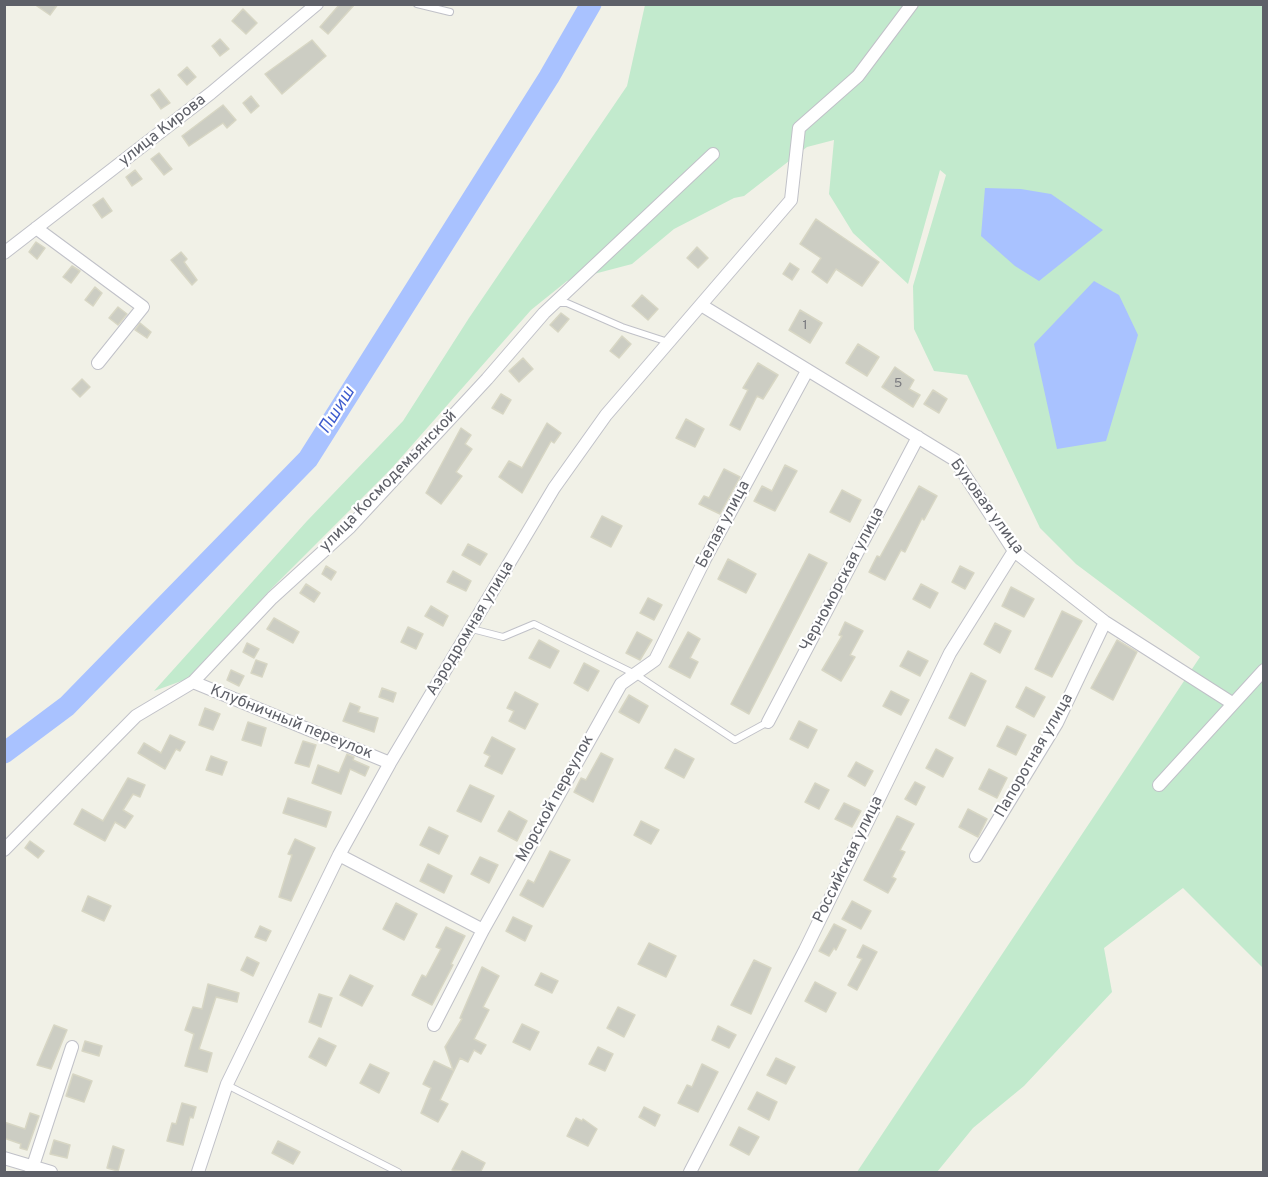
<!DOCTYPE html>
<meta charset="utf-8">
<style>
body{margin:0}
#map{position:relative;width:1268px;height:1177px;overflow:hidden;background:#f1f1e7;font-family:Overpass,sans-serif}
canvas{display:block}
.frame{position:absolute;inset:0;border:6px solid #5e6068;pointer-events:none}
</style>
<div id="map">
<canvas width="1268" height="1177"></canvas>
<div class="frame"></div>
</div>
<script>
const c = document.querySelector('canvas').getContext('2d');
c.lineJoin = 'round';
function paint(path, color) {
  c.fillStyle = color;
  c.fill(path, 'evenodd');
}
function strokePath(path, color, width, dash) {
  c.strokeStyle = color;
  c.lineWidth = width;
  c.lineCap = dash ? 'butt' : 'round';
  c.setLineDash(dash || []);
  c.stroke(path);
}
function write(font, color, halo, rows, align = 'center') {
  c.font = font + ' Overpass,sans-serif';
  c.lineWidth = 4.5;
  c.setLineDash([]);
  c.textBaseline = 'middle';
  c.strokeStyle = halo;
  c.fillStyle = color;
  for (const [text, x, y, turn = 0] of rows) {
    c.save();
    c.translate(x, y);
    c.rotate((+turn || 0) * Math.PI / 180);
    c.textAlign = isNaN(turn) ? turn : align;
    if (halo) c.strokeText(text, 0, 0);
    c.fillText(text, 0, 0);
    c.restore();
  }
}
paint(new Path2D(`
 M645 5H1263V968L1183 888 1104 948 1112 992 1024 1086 973 1128 937 1172H857L1200 657 1076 564 1040 528 967 375 934 371 914 329 913 286 946 175 940 170 908 284 853 233 829 194 834 140 807 147 744 196 734 198 674 229 632 264 567 281 531 310 391 469 273 587 187 679 154 691 307 521 403 421 469 318 627 86Z`), '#c2eacd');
paint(new Path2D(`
 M985 188 1021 189 1051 194 1103 230 1039 281 1015 266 981 236Z
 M1094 281 1119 295 1138 335 1106 441 1057 449 1034 344Z`), '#a9c2ff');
strokePath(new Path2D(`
 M4 753 67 706 308 459 549 77 591 4`), '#a9c2ff', 21);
const building = new Path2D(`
 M34 4H58L50 15Z
 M340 4H355L328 34 320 27Z
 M243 9 257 23 246 34 232 21Z
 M220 39 229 49 220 56 212 46Z
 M312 40 326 56 282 94 265 74Z
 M187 67 196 77 187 85 178 75Z
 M159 89 170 103 161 109 151 95Z
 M251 96 259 106 251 113 243 103Z
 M223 105 236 120 227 128 223 123 189 146 182 136Z
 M159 153 172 169 164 175 151 159Z
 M135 170 142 179 132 186 126 177Z
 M103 198 112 211 102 218 93 205Z
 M816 219 879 262 862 286 836 269 827 283 812 272 821 258 800 244Z
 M36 242 45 248 37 259 29 252Z
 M697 247 708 258 698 268 687 258Z
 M181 252 187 259 184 262 197 280 192 285 171 260Z
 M790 263 799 269 792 280 783 274Z
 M72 266 80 271 71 283 63 277Z
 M95 287 102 293 93 306 85 300Z
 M642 295 658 309 648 320 632 306Z
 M118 307 127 314 118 325 109 318Z
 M800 310 822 323 810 343 789 330Z
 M561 313 569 319 558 332 550 325Z
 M140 323 151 332 147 338 135 330Z
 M622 336 631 344 619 358 610 351Z
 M858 344 879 357 867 376 846 363Z
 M523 358 533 369 519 382 509 371Z
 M758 363 778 375 763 399 757 396 740 430 730 425 748 390 743 388Z
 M895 367 914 380 909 389 920 395 913 407 882 387Z
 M82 379 90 387 80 397 72 389Z
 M933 390 947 399 939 413 924 404Z
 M501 394 511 400 503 414 492 408Z
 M686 419 704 429 695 447 676 438Z
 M547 423 561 433 554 443 551 441 522 493 499 477 509 461 522 468Z
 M461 428 471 435 465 444 472 449 456 472 462 476 441 504 426 493Z
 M785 465 797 471 775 511 754 501 762 486 772 491Z
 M724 469 740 477 720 514 699 504 704 496 709 498Z
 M919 486 937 496 924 520 922 518 905 552 901 550 885 580 869 572 877 556 880 557Z
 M842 490 861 500 850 522 830 512Z
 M602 516 622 526 611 547 591 537Z
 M468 544 487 554 480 565 462 555Z
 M809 554 827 563 749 714 731 704Z
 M728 559 756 574 746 593 718 579Z
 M326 566 336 572 331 580 322 574Z
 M960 566 974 573 965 589 952 582Z
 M453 571 471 581 466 591 447 582Z
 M306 584 320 593 314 602 300 593Z
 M921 584 938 593 930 608 913 599Z
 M1011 587 1034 599 1024 617 1002 606Z
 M648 598 662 605 654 620 640 613Z
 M431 606 448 616 443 626 425 616Z
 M1062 611 1082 621 1052 677 1035 669Z
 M274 618 299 632 293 643 267 629Z
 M845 622 863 631 850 655 855 657 841 681 822 670 842 636 839 635Z
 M995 623 1011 631 1000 653 984 644Z
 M408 627 423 634 416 649 401 642Z
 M637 632 652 640 640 660 626 653Z
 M688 632 700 639 690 658 698 662 690 678 669 667Z
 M539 640 559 651 550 668 529 658Z
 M1117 640 1137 652 1113 700 1091 688Z
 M247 643 259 649 254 658 243 652Z
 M908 651 928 661 920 676 900 666Z
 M256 660 267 664 262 677 251 673Z
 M584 663 599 671 588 691 574 683Z
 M231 670 244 676 239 686 227 680Z
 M971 673 986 681 965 726 949 718Z
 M1026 687 1045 697 1034 717 1016 707Z
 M382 688 396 693 393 702 379 697Z
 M891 691 909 700 901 715 883 706Z
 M515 692 538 704 525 729 509 721 514 711 507 708Z
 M629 695 648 706 639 723 619 712Z
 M350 703 360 707 358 712 378 718 374 732 343 721Z
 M205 708 220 714 213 730 199 725Z
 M799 721 817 730 808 748 790 739Z
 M248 722 266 728 261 746 242 740Z
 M1007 726 1026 735 1016 755 997 746Z
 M170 735 185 742 180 751 176 749 165 769 138 753 144 743 161 753Z
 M492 737 515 749 502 774 485 766 490 756 484 753Z
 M303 741 316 745 309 767 295 763Z
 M675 749 694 759 684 778 665 768Z
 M936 749 953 758 943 777 926 768Z
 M601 753 613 759 593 802 574 792 581 778 586 780Z
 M347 754 354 757 353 760 369 767 365 776 350 769 341 794 312 783 318 765 339 773Z
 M211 756 227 762 222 775 206 770Z
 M856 762 873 771 865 786 848 776Z
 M989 769 1007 778 997 798 979 789Z
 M128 778 145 785 140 797 133 794 123 810 133 816 125 828 115 822 105 841 74 824 82 809 103 821Z
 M915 782 925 787 916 805 905 799Z
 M815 783 829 790 819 809 805 802Z
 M470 785 494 796 481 822 457 811Z
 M288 798 331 812 326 827 283 813Z
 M844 803 861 811 852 827 835 819Z
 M968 809 987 819 978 837 959 827Z
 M509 811 527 821 517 841 498 831Z
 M897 816 914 824 900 850 905 852 892 877 896 879 888 893 864 880Z
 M641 821 659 830 651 844 634 835Z
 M429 827 448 836 439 854 420 845Z
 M295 839 315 848 291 901 279 897 292 855 288 854Z
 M30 841 44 851 38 858 25 848Z
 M550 851 570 860 543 907 520 895 528 880 534 883Z
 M480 857 498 865 489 883 471 874Z
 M428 864 452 876 444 893 420 881Z
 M88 896 111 906 104 921 82 911Z
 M852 901 871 911 861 929 842 919Z
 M396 903 417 914 404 940 383 929Z
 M513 917 532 926 525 941 506 931Z
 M834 924 846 930 836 950 834 948 829 956 819 951Z
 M260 926 271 931 266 941 255 937Z
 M446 927 465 936 451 964 453 965 432 1005 412 995 422 975 426 977 441 949 436 947Z
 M649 943 676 956 666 977 638 964Z
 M863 945 877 952 857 990 848 985 862 959 857 957Z
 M247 957 259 963 253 976 241 970Z
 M754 960 771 968 751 1014 731 1005Z
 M482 967 499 976 483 1007 489 1010 474 1039 486 1045 481 1054 474 1050 468 1062 460 1058 440 1100 448 1104 438 1122 421 1113 431 1088 423 1084 434 1061 453 1070 445 1047 462 1019 460 1018Z
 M541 973 558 981 552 993 535 985Z
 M350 975 373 986 362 1006 340 995Z
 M815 982 836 993 826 1012 805 1001Z
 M208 984 239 993 237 1002 216 997 199 1049 212 1053 207 1072 185 1066 194 1034 185 1030 193 1007 202 1009Z
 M319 994 332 998 321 1027 309 1022Z
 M618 1007 635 1015 624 1037 607 1028Z
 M522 1024 539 1032 530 1050 513 1042Z
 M54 1025 67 1030 51 1069 37 1065Z
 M718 1026 736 1035 729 1048 712 1040Z
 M319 1038 336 1046 326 1066 309 1057Z
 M85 1041 102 1046 99 1056 82 1051Z
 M598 1047 613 1054 605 1071 589 1064Z
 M776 1058 795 1067 786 1084 767 1075Z
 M370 1064 389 1073 379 1093 360 1083Z
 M702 1064 718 1072 698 1112 678 1103 687 1085 692 1087Z
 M73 1074 92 1081 84 1102 66 1096Z
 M757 1092 777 1102 769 1120 748 1109Z
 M182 1103 196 1107 193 1118 190 1117 183 1145 167 1141 172 1123 176 1124Z
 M644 1107 660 1115 655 1126 639 1117Z
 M30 1113 39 1116 27 1150 20 1148 21 1144 4 1138V1122L25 1129Z
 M576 1118 582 1121 583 1119 597 1129 588 1146 567 1136Z
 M739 1127 759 1137 749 1155 730 1145Z
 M54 1140 70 1145 67 1158 50 1154Z
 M278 1141 300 1152 293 1164 272 1153Z
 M113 1146 124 1150 118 1171 107 1168Z
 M462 1151 485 1163 480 1173 452 1170Z`);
paint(building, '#cccdc3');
strokePath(building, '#d7d6c4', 1.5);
const service = new Path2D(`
 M417 4 450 12
 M557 303H567L622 327 668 342
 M472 629 503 637 534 624 635 674 735 740 768 722
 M227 1085 398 1172`);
const minor = new Path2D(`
 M36 228 143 307 98 363
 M4 253 211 93 317 4
 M701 305 955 460 1014 551 1105 622 1232 703
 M193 682 390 763
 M768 722 918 437
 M1159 785 1264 670
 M4 850 136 716 193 682 272 598 350 527 487 379 544 313 713 154
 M339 855 483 930
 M976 856 1057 723 1105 622
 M434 1025 483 930 621 684 655 660 705 559 807 371
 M4 1158 51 1172
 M31 1172 72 1047
 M198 1172 227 1084 339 855 390 763 554 488 606 415 791 200 799 128 858 76 912 4
 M690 1172 805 950 950 653 1014 551`);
strokePath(service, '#c0c1c8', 8);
strokePath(minor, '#c0c1c8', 14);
strokePath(service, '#fff', 6);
strokePath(minor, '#fff', 12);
write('14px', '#7a7b7f', null, [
 ["1",805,326],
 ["5",898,384]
]);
write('16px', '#5e6068', '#fff', [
 ["улица Кирова",163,131,-38],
 ["улица Космодемьянской",389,482,-46],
 ["Буковая улица",986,507,54],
 ["Белая улица",724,525,-62],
 ["Черноморская улица",843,580,-62],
 ["Аэродромная улица",471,629,-59],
 ["Клубничный переулок",291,723,22],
 ["Папоротная улица",1035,756,-60],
 ["Морской переулок",556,799,-61],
 ["Российская улица",849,860,-64]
]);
write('italic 18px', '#405ece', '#fff', [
 ["Пшиш",338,411,-58]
]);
</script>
